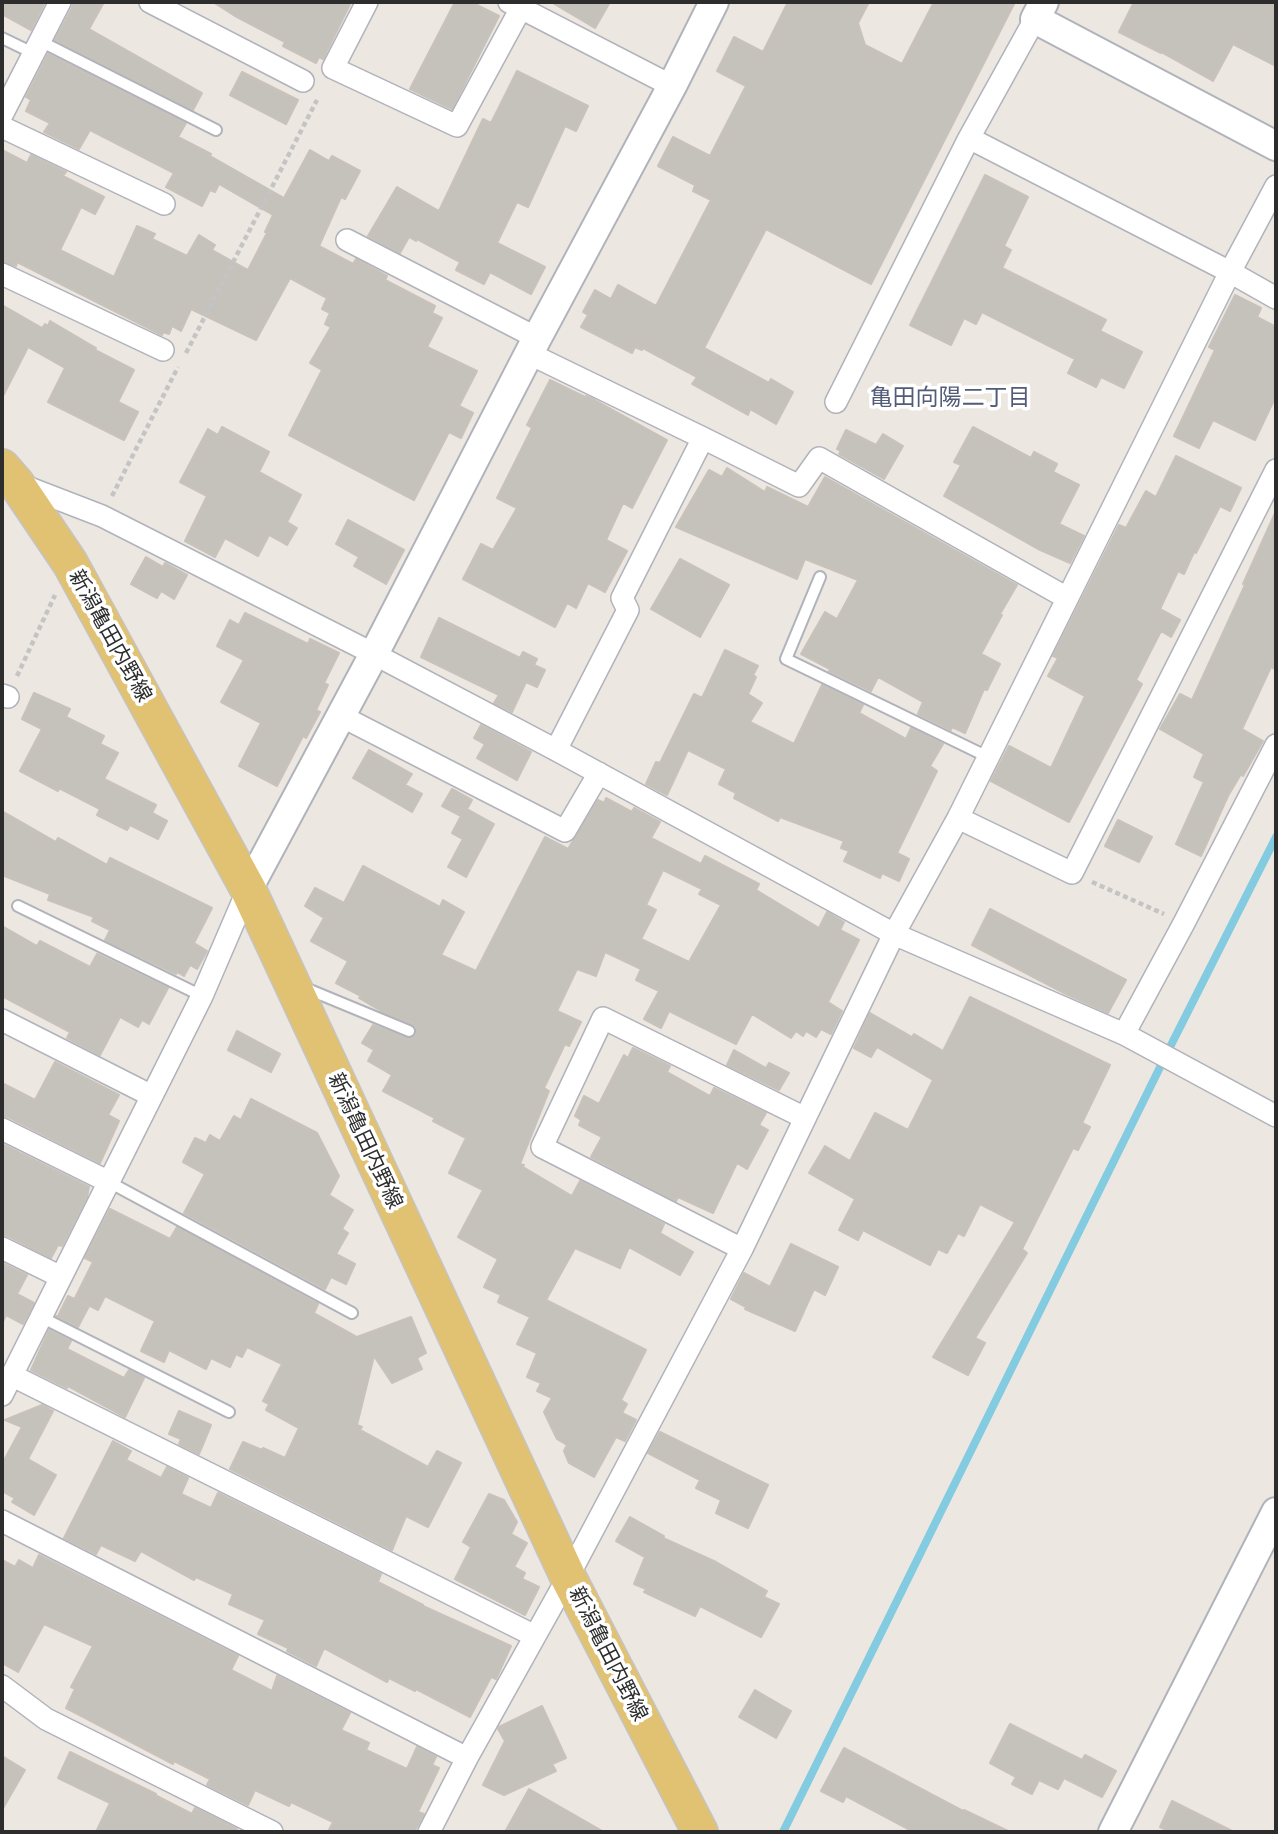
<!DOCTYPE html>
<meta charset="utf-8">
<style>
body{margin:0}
#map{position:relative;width:1278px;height:1834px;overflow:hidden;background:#ece7e1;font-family:Quicksand,sans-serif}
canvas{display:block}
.frame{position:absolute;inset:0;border:4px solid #2d2d2d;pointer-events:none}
</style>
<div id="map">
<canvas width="1278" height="1834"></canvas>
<div class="frame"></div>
</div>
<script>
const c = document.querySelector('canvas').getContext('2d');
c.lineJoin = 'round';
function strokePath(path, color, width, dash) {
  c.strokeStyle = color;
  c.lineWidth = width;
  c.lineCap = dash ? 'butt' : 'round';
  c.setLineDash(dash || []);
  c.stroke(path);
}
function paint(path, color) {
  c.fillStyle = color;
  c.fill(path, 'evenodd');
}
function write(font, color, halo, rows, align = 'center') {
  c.font = font + ' Quicksand,"Noto Sans JP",sans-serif';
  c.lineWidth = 7;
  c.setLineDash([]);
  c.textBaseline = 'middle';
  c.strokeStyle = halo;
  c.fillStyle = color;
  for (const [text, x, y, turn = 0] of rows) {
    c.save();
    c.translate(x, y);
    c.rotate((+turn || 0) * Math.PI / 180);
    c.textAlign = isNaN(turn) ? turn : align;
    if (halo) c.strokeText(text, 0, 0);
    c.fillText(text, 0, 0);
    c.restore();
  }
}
strokePath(new Path2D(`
 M783 1832 1170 1047 1276 837`), '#82cbe0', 8);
const building = new Path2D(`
 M2 2H45L31 30 2 14Z
 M73 2H104L89 29 202 93 193 110 55 40 72 8Z
 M213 2H351L323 59 319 57 316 63 283 46 285 42 235 16Z
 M455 2H471L499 16 452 109 410 89Z
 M551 2H610L595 28Z
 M788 2H869L858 23 865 45 902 64 934 2H1015L871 284 766 229 704 348 769 383 771 379 793 392 776 424 750 409 748 415 692 384 697 377 643 348 642 350 635 347 632 353 581 327 588 315 583 312 595 290 611 299 618 285 656 306 711 200 693 191 695 185 658 166 673 137 710 156 746 86 717 71 734 37 763 52Z
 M1134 2H1276V66L1233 44 1213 81 1161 52V53L1119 32Z
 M48 54 186 123 178 137 211 154 210 156 284 198 310 150 329 161 332 156 360 171 345 199 341 197 319 246 353 264 356 259 387 276 385 280 435 306 432 313 442 318 427 347 477 371 459 406 473 413 461 438 449 432 414 500 289 435 322 370 310 363 331 327 325 324 330 313 322 309 327 298 290 278 256 340 191 309 181 331 172 326 169 334 163 332 162 335 17 262 16 266 2 261V150L27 163 31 155 66 172 63 176 104 197 95 214 81 207 60 250 114 277 137 226 155 234 152 239 187 256 199 235 215 245 212 250 248 270 267 233 265 232 273 215 219 184 215 192 210 190 202 206 166 187 174 173 90 130 79 149 44 132 50 123 26 111 31 100 26 97Z
 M517 71 588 106 576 131 565 126 528 207 517 202 497 243 545 267 531 294 490 272 484 284 456 270 460 262 417 239 416 241 409 237 400 253 368 236 397 187 439 211 483 119 491 123Z
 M242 72 298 100 286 124 230 95Z
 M985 175 1028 197 1004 246 1011 250 1002 268 1106 320 1100 331 1142 352 1124 388 1101 377 1096 387 1068 373 1075 359 982 312 976 324 964 318 951 345 910 325Z
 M1235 295 1261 308 1257 317 1276 327V396L1255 440 1213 420 1199 448 1174 436 1215 350 1209 347Z
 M2 305 42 328 45 324 48 326 50 321 96 348 95 350 134 370 118 402 138 412 124 440 48 402 65 368 28 347 2 398Z
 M550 380 585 397 586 396 593 399 667 440 632 508 623 503 606 540 627 551 605 592 588 583 576 608 567 603 555 627 463 579 481 544 493 550 517 508 497 498 532 428 527 425Z
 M222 427 269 452 259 472 301 495 287 522 297 528 287 545 269 535 258 556 225 538 215 557 185 541 207 496 180 482 208 429 218 435Z
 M973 427 1031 458 1034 452 1057 464 1053 472 1079 485 1059 524 1084 536 1070 563 1038 549 944 496 961 465 954 462Z
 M846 430 876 445 883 434 903 446 884 479 839 454 841 451 837 449Z
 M1176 456 1241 488 1230 511 1220 506 1196 553 1194 552 1184 574 1178 571 1160 609 1180 620 1171 637 1161 631 1136 680 1142 684 1069 822 991 781 1009 746 1051 768 1085 696 1048 676 1058 658 1053 656 1119 525 1126 528 1146 491 1156 497Z
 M727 468 765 492 767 487 808 507 825 477 1017 585 1000 614 1002 615 981 654 1000 664 987 690 984 689 965 733 952 727 951 730 918 714 923 702 878 677 871 691 829 671 830 669 801 654 825 612 837 619 858 580 805 559 797 579 676 527 709 470 722 477Z
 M1276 511V670L1271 667 1242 729 1263 741 1243 776 1241 774 1228 796 1201 856 1176 844 1204 782 1194 777 1204 754 1160 729 1180 694 1192 700 1245 585 1243 584Z
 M348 520 404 550 386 584 354 566 359 557 336 544Z
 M146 557 163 567 165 563 187 575 174 599 161 591 157 598 131 584Z
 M680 559 729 585 700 637 651 609Z
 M245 613 308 644 310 639 339 653 324 683 328 685 316 710 320 712 306 738 303 736 277 786 239 766 261 723 221 702 244 660 217 646 230 620 239 625Z
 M439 618 520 658 523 652 537 659 534 665 545 670 537 687 526 682 512 712 494 703 499 695 421 657Z
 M725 650 758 666 753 675 756 677 748 694 762 703 750 722 794 744 822 685 863 705 859 713 906 739 911 728 943 744 930 766 937 771 897 853 909 859 899 881 882 873 880 878 844 861 849 851 841 848 844 841 780 817 778 821 734 798 736 793 719 784 726 769 688 750 667 795 646 784 656 762 660 763 694 694 702 698Z
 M34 693 70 709 66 717 104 736 100 744 118 753 104 779 156 805 152 813 167 821 158 839 130 825 127 830 97 815 100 809 59 788 58 791 20 771 42 729 22 719Z
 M481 725 531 752 517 780 477 758 485 744 474 738Z
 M369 750 412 774 405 785 422 794 412 812 353 778Z
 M452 789 472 800 467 809 494 824 466 877 448 867 463 839 452 833 461 816 442 806Z
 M606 798 632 812 634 808 660 822 651 838 701 864 705 856 759 884 756 890 819 928 827 912 844 922 840 930 859 940 828 1002 842 1011 831 1034 821 1029 816 1037 806 1031 803 1036 796 1031 791 1038 752 1014 736 1044 669 1011 661 1028 644 1019 659 991 636 980 641 969 605 952 596 976 577 969 557 1011 581 1022 569 1046 565 1044 544 1088 549 1091 520 1164 524 1165 523 1167 572 1196 580 1181 664 1224 660 1233 693 1252 680 1275 629 1247 620 1268 575 1248 546 1300 646 1350 621 1400 627 1404 622 1413 636 1420 625 1441 616 1437 594 1477 569 1463 564 1451 567 1445 557 1439 544 1412 552 1398 537 1391 541 1383 527 1377 537 1353 517 1344 530 1317 498 1302 501 1295 484 1287 498 1259 458 1237 483 1190 449 1173 466 1138 433 1121 435 1118 383 1091 392 1075 368 1061 374 1050 362 1043 373 1025 409 1039 416 1035V1027L412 1024 381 1011 359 998 361 996 336 983 348 961 311 941 324 918 305 906 315 888 344 903 363 866 440 907 443 900 464 912 441 955 476 971 545 837 568 849 598 800 604 803ZM663 870 702 889 699 894 721 905 689 962 641 939 656 910 646 905Z
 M2 811 56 842 58 838 107 865 110 858 212 908 194 943 207 951 197 969 190 965 184 976 177 972 176 974 105 940 110 930 92 921 94 917 48 900 50 894 2 875Z
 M1118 820 1152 837 1139 862 1105 846Z
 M990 909 1126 980 1108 1013 1066 994 972 945Z
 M2 926 37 946 40 941 90 967 97 954 168 988 149 1024 142 1020 138 1027 120 1017 100 1055 67 1038 70 1032 2 996Z
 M970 997 1110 1065 1082 1123 1090 1127 1078 1150 1073 1148 1022 1249 1027 1253 975 1338 985 1343 968 1375 933 1357 1015 1222 980 1204 964 1236 958 1233 947 1253 938 1249 930 1265 863 1230 858 1240 839 1230 855 1199 809 1173 825 1146 850 1161 875 1113 908 1130 933 1080 877 1047 871 1057 854 1048 870 1013 912 1037 914 1034 943 1051Z
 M237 1031 280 1054 271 1072 228 1050Z
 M633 1048 670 1066 667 1072 710 1096 714 1088 766 1113 759 1125 768 1130 747 1169 737 1163 713 1213 678 1197 676 1201 591 1157 602 1137 579 1125 581 1120 575 1116 584 1096 599 1104 624 1055 628 1058Z
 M734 1050 766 1068 769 1063 789 1073 779 1090 727 1065Z
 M55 1062 119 1095 108 1115 119 1121 100 1163 8 1117 2 1116V1083L35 1100Z
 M251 1099 317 1133 339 1176 329 1195 353 1210 342 1229 348 1233 336 1254 355 1264 346 1284 331 1277 325 1289 184 1213 205 1174 183 1162 195 1138 206 1143 210 1135 220 1141 234 1116 241 1120Z
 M2 1144 89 1187 87 1197 62 1246 58 1245 51 1258 8 1236 2 1235Z
 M110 1209 170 1239 177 1227 318 1304 314 1313 357 1337 411 1317 426 1353 417 1358 422 1369 392 1383 374 1356 357 1425 362 1427 360 1430 428 1467 437 1451 461 1463 428 1527 406 1516 392 1550 230 1469 243 1442 262 1450 263 1448 285 1458 299 1428 266 1410 269 1404 263 1401 282 1364 247 1347 242 1357 236 1354 230 1367 211 1358 206 1369 169 1350 164 1362 141 1351 155 1321 105 1296 98 1310 75 1298 93 1262 85 1258Z
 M791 1244 838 1267 825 1295 814 1289 795 1331 745 1309 746 1307 731 1299 744 1273 770 1287Z
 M2 1263 27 1275 17 1294 34 1303 23 1324 6 1315 2 1324Z
 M68 1296 89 1306 78 1327 56 1316H58Z
 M49 1330 71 1341 67 1349 124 1378 129 1370 144 1378 125 1417 68 1386 67 1388 31 1370Z
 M42 1405 53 1411 28 1459 56 1475 34 1515 12 1502 15 1498 2 1491V1464L22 1427 5 1420Z
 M179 1411 211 1425 199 1454 179 1444 181 1439 169 1434Z
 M660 1432 768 1485 748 1528 716 1513 721 1500 696 1488 700 1480 648 1453Z
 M113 1441 131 1451 126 1460 161 1478 167 1467 188 1478 181 1494 211 1508 218 1493 381 1574 378 1582 423 1605V1606L511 1646 496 1679 491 1677 470 1717 416 1689 415 1691 389 1678 387 1682 324 1648 316 1666 287 1651 288 1648 258 1634 265 1620 229 1604 233 1594 196 1577 194 1580 141 1551 135 1561 101 1545 96 1554 64 1538Z
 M489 1494 504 1500 517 1522 511 1534 527 1543 514 1567 525 1573 522 1579 539 1587 525 1615 455 1579 471 1547 463 1542Z
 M630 1517 664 1536 663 1538 716 1562 767 1591 764 1597 779 1604 761 1637 700 1606 695 1616 644 1592 646 1589 634 1584 645 1557 616 1541Z
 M39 1555 238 1656 231 1670 272 1691 277 1676 350 1713 341 1730 369 1743 366 1750 407 1769 417 1747 436 1757 432 1765 439 1768 418 1812 424 1814 414 1832H328L333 1822 291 1802 289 1806 255 1790 248 1805 207 1785 210 1779 174 1761 173 1764 66 1708 75 1689 71 1687 93 1646 44 1624 18 1672 2 1663V1560L15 1567 19 1560 33 1568Z
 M755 1690 791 1711 776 1738 739 1717Z
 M542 1706 566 1758 552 1764 556 1771 504 1795 483 1785 505 1741 498 1729 499 1727Z
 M1010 1724 1082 1760 1085 1755 1116 1771 1102 1797 1064 1778 1058 1789 1039 1780 1032 1794 1012 1784 1016 1777 990 1763Z
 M844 1748 963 1811 964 1810 1010 1832H914L846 1796 843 1802 821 1791Z
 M70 1752 156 1794 155 1795 192 1814 195 1808 237 1829 236 1832H96L110 1803 58 1778Z
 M2 1756 25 1770 2 1810Z
 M529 1789 604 1832H505Z
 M1172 1801 1234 1832H1171L1160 1827Z`);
paint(building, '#c5c2bc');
strokePath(building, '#c8c2bb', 2);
const service = new Path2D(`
 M2 38 33 53
 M40 41 216 130
 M820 577 786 659 988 757
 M18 906 202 996
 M305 988 409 1031
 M109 1182 352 1313
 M41 1317 229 1412`);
const minor = new Path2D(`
 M150 2 303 81
 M367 2 333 68 457 126 521 8
 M509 2 672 86
 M1035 19 969 138 1230 272 1276 298
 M2 115 60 2
 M2 127 164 204
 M347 240 537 338
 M2 274 163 350
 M530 354 703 438 799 486 819 458 1067 598
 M836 402 969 138
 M19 484 102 516 374 654 556 750 894 934 1124 1034 1276 1116
 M2 695 8 697
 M341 716 565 831 599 773
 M556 750 628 610 622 598 703 438
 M958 818 1072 873 1276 470
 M2 1020 152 1096
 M1124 1034 1184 923 1276 745
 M2 1129 109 1182
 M2 1248 61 1277
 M742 1249 542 1147 603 1018 805 1118
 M11 1375 535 1636
 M2 1395 202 996 248 889
 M2 1521 467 1758
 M2 1686 46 1719 272 1832
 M429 1832 467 1758 568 1577 742 1249 894 934 958 818 1230 272 1276 186`);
const tertiary = new Path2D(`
 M1044 2 1035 19 1276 146
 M248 889 374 654 537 338 672 86 714 2
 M1113 1832 1276 1512`);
const primary = new Path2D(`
 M2 467 16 483 70 563 248 889 568 1577 700 1832`);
strokePath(service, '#b1b3bb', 14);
strokePath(minor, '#b1b3bb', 24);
strokePath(tertiary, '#b1b3bb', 32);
strokePath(primary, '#c4c4c4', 38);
strokePath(new Path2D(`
 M186 353 317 100
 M112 496 178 367
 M17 676 55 595
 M1092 882 1164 914`), '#c4c4c4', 4.5, [5, 3.5]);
strokePath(service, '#fff', 10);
strokePath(minor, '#fff', 21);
strokePath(tertiary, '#fff', 28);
strokePath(primary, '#e0c272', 35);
write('21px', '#2d2d2d', '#fff', [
 ["新潟亀田内野線",110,636,61],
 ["新潟亀田内野線",365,1141,65],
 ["新潟亀田内野線",608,1654,63]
]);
write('23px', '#525b78', '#fff', [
 ["亀田向陽二丁目",950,398]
]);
</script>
